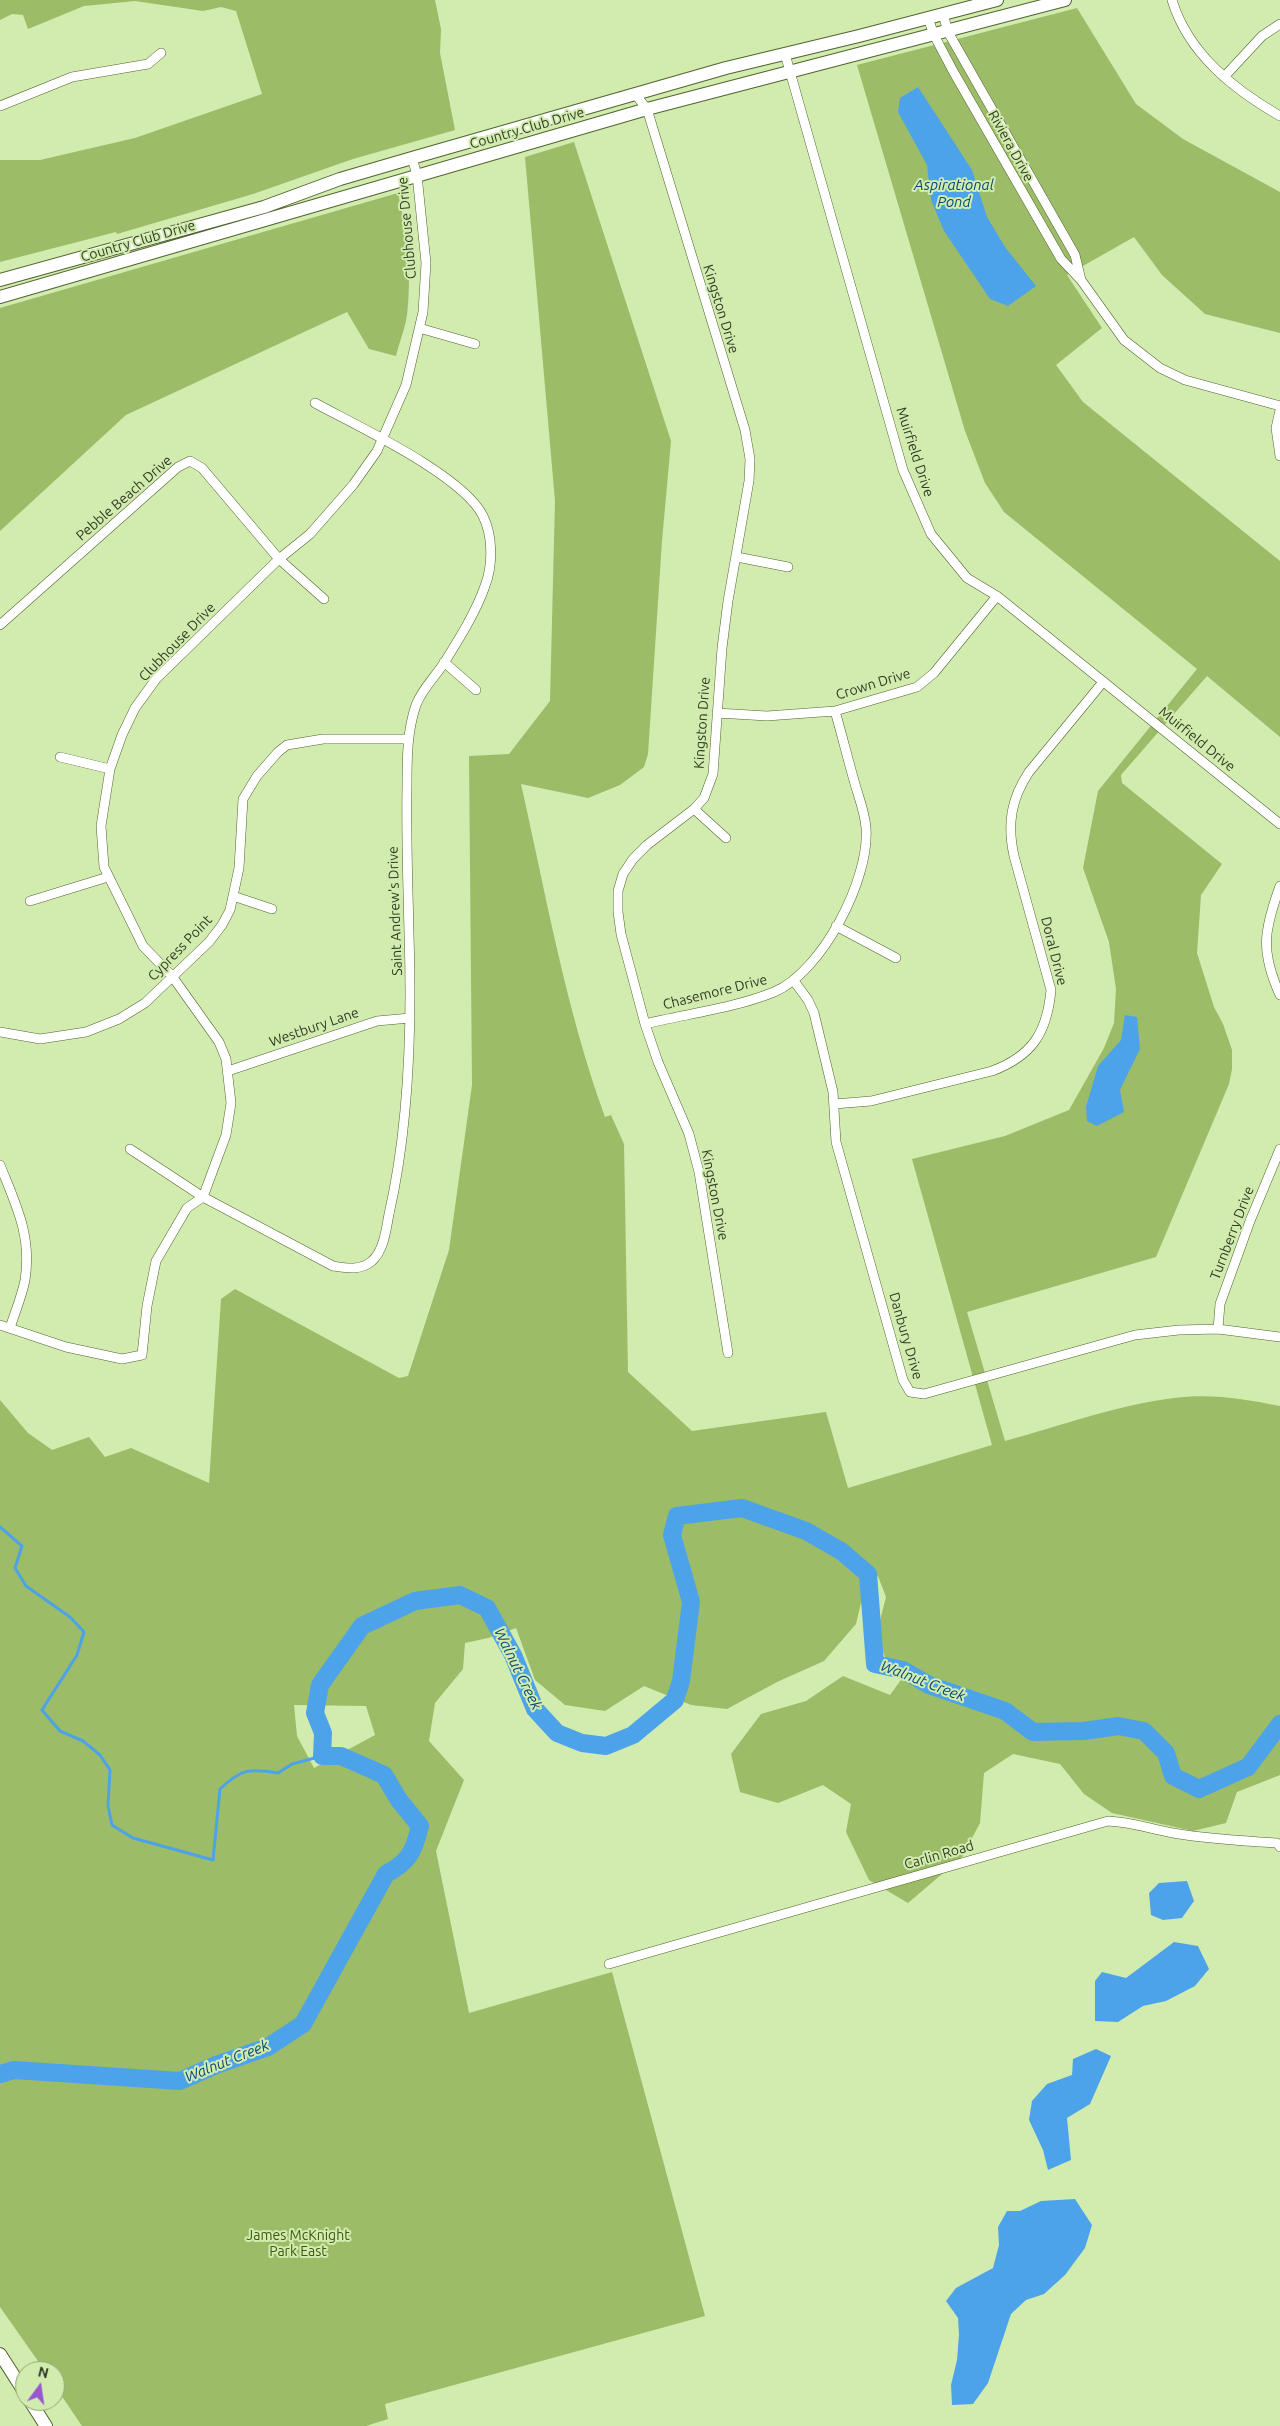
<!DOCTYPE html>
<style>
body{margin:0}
#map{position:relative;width:1280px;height:2426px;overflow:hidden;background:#d2ebaf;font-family:Ubuntu,sans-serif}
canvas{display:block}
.north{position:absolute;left:15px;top:2361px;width:50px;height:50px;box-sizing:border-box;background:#d2ebaf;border:1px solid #92a577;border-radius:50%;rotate:14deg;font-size:14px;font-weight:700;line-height:20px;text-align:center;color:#313b23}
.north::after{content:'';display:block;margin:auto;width:18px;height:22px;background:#9859d0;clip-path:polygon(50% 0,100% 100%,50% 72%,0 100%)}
</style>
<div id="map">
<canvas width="1280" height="2426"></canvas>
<div class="north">N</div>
</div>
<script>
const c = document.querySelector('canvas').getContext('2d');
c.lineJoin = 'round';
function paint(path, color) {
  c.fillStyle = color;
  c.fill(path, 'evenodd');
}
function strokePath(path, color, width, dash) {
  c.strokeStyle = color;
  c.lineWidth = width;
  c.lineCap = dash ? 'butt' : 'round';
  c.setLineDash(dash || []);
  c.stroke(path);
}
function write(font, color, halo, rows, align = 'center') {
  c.font = font + ' Ubuntu,sans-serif';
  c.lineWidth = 4;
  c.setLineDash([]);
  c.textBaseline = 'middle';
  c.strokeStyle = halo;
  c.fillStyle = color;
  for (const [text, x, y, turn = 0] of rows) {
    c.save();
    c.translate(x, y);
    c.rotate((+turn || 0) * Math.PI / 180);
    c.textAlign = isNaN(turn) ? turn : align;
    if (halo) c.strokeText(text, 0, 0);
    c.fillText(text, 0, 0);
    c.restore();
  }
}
paint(new Path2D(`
 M0 0H435L441 29 440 53 455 130 353 159 253 194 117 234 116 232 0 262V160H40L135 138 262 94 236 11 221 7 203 11 135 1 84 6 28 29 23 15 12 14 0 20Z
 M1077 8 1136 104 1183 139 1280 192V333L1205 314 1162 275 1134 237 1067 275 1102 328 1056 365 1083 402 1280 561V737L1207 676 1121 775 1122 783 1222 864 1201 895 1197 953 1214 1007 1223 1024 1232 1050V1069L1229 1084 1156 1257 967 1312 1005 1441C1060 1426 1117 1405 1174 1398 1210 1393 1245 1399 1280 1406V1775L1237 1792 1226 1823 1193 1831 1112 1813 1084 1794 1060 1764 1013 1754 984 1773 980 1823 962 1857 908 1903 869 1880 846 1832 851 1804 823 1785 778 1803 740 1792 731 1754 761 1714 806 1701 843 1676 890 1695 908 1670 886 1659 876 1636 886 1597 878 1576 865 1586 856 1624 824 1661 777 1682 727 1709 691 1705 644 1686 605 1711 565 1705 535 1680 516 1628 488 1638 465 1643 463 1669 435 1703 429 1741 464 1780 436 1851 469 2013 612 1972 705 2316 385 2404 388 2419 366 2426H82L55 2386V2371H45L0 2307V1400L28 1433 52 1450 89 1437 105 1457 131 1448 209 1483 221 1299 235 1289 399 1378 408 1376 449 1250 472 1085 469 756 509 754 550 701 555 501 525 157 574 142 671 441 662 541 648 754 644 767 620 785 588 798 521 784C546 895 566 1010 605 1117L611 1115 624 1144 628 1372 692 1431 826 1412 848 1488 992 1445 912 1159 1005 1136 1069 1110 1104 1048 1114 1023 1116 989 1109 942 1083 868 1098 791 1197 669 1004 512 985 483 965 431 857 65ZM294 1705 366 1706 375 1735 314 1768 297 1736Z
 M398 193C407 234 412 274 407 315 405 329 399 343 396 356L369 349 347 312 126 415 0 531V308Z`), '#9cbc67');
paint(new Path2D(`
 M918 87 972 170 987 217 1005 247 1036 286 1008 306 990 299 944 231 931 200 927 165 898 112 900 98Z
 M1125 1015 1137 1017 1140 1049 1120 1090 1124 1112 1097 1126 1087 1121 1086 1107 1098 1066 1121 1040Z
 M1187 1881 1194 1901 1182 1918 1163 1920 1151 1915 1149 1893 1159 1883Z
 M1174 1942 1198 1946 1209 1969 1195 1986 1166 2001 1143 2006 1118 2022 1095 2021V1981L1102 1972 1126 1978Z
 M1096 2049 1111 2056 1090 2104 1067 2118 1071 2160 1048 2170 1043 2150 1029 2120 1032 2101 1047 2084 1072 2075 1073 2059Z
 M1075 2199 1092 2225 1085 2248 1065 2275 1044 2294 1026 2300 1011 2314 988 2383 973 2404 952 2405 951 2385 957 2360 959 2335 958 2318 946 2301 956 2288 993 2268 999 2245 998 2227 1007 2211H1020L1041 2201Z`), '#4da3e9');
strokePath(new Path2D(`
 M0 1527 22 1546 15 1568 26 1586 70 1617 84 1632 77 1655 42 1710 60 1731 83 1741 100 1755 110 1770 108 1806 112 1825 133 1838 213 1860 220 1789C241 1769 249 1768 278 1773L292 1764 322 1756`), '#4da3e9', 3);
strokePath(new Path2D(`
 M0 2074 14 2070 180 2081 216 2065 268 2047 303 2024 386 1874C409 1862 414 1851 420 1826L399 1800 384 1775 341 1756H322L323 1733 315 1713 320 1685 362 1626 415 1601 460 1595 487 1608 513 1655 535 1709 557 1733 582 1743 606 1746 633 1735 675 1700 681 1681 691 1602 672 1535 677 1516 742 1508 806 1531 841 1551 868 1574 875 1664 903 1670 929 1685 1005 1711 1033 1732 1084 1731 1118 1726 1144 1731 1166 1753 1173 1776 1199 1789 1248 1767 1280 1724`), '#4da3e9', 18);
const minor = new Path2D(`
 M1172 0C1188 53 1233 89 1280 116
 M943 14 948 32 1075 255 1081 280
 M928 18 934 35 953 71 1061 259 1081 280 1124 340 1160 368 1185 380 1280 406
 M785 54 903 470 931 534 967 578 997 596 1280 824
 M1224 77 1262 36 1280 24
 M635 94 647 109 745 430 750 459 749 481 728 601 722 648 713 774 704 798 694 809 647 845 633 859 623 874 618 891V912L621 934 645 1024 658 1062 689 1134 699 1172 728 1353
 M0 106 72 77 148 64 161 53
 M419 328 475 344
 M1280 410 1276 428 1280 456
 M737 557 788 567
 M0 625 178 467 190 461 202 468 279 559 324 599
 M444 662 476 690
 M717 713 767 716 835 711 917 687 934 673 997 596
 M60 757 110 769
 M694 809 726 838
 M1280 886C1264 930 1260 951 1280 995
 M233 896 272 909
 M30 901 108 877
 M836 926 896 958
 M794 981 808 1000 814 1013 833 1092 836 1142 903 1380 910 1392 924 1394 1135 1335 1179 1330 1218 1329 1280 1337
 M645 1024C686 1014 735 1008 774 992 822 972 870 879 866 828 865 813 859 798 855 784 848 760 842 735 835 711
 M0 1032 40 1039 86 1032 119 1019 145 1003 209 942 222 925 230 910 239 868 243 799 257 776 278 752 287 745 323 739H408
 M228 1071 377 1021 410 1018
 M834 1104 871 1101 992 1071C1032 1056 1047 1033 1051 990L1014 856C1007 824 1011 799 1029 772L1103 682
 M130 1149 203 1197 333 1266C346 1268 360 1271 372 1261 384 1250 386 1230 389 1214 409 1127 412 1024 409 934 408 885 406 836 407 786 407 759 407 731 416 705 422 689 435 677 444 663 459 639 476 612 485 586 493 565 493 536 483 516 463 475 357 426 315 403
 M0 1165C16 1205 32 1236 25 1280 22 1296 15 1312 10 1328
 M0 1325 66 1347 122 1359 142 1355 147 1306 156 1261 187 1208 203 1197 226 1135 231 1103 226 1059 219 1042 172 976 143 946 104 867 101 826 110 769 122 735 135 708 156 679 279 559 310 534 353 485 377 451 406 385 423 312 426 263 417 175 412 158
 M1218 1329 1220 1304 1250 1221 1280 1149
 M609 1964 1108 1821C1132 1822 1150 1829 1173 1833 1208 1839 1242 1841 1277 1843L1280 1847`);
const secondary = new Path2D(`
 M0 280 264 207 340 179 412 158 726 68 859 36 997 0
 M0 297 647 109 1065 0
 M0 2354 25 2393
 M30 2401 46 2426`);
strokePath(minor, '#50642e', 10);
strokePath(secondary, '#50642e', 14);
strokePath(minor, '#fff', 9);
strokePath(secondary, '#fff', 12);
write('14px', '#313b23', '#d2ebaf', [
 ["Country Club Drive",527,128,-16],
 ["Riviera Drive",1011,146,61],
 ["Clubhouse Drive",407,228,-95],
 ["Country Club Drive",138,241,-16],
 ["Kingston Drive",721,309,73],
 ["Muirfield Drive",915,452,72],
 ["Pebble Beach Drive",124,498,-41],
 ["Clubhouse Drive",177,642,-46],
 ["Crown Drive",873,684,-17],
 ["Kingston Drive",702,723,-86],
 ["Muirfield Drive",1197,739,39],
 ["Saint Andrew's Drive",395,911,-92],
 ["Cypress Point",180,948,-46],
 ["Doral Drive",1054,951,76],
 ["Chasemore Drive",715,992,-14],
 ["Westbury Lane",314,1027,-19],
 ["Kingston Drive",715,1195,79],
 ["Turnberry Drive",1232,1233,-69],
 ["Danbury Drive",906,1336,74],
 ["Carlin Road",939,1855,-16]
]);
write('14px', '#415711', '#d2ebaf', [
 ["James McKnight",298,2235],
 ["Park East",298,2251]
]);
write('italic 15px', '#064a77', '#d2ebaf', [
 ["Aspirational",954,185],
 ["Pond",954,202],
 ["Walnut Creek",518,1669,64],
 ["Walnut Creek",923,1681,21],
 ["Walnut Creek",227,2061,-22]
]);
</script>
